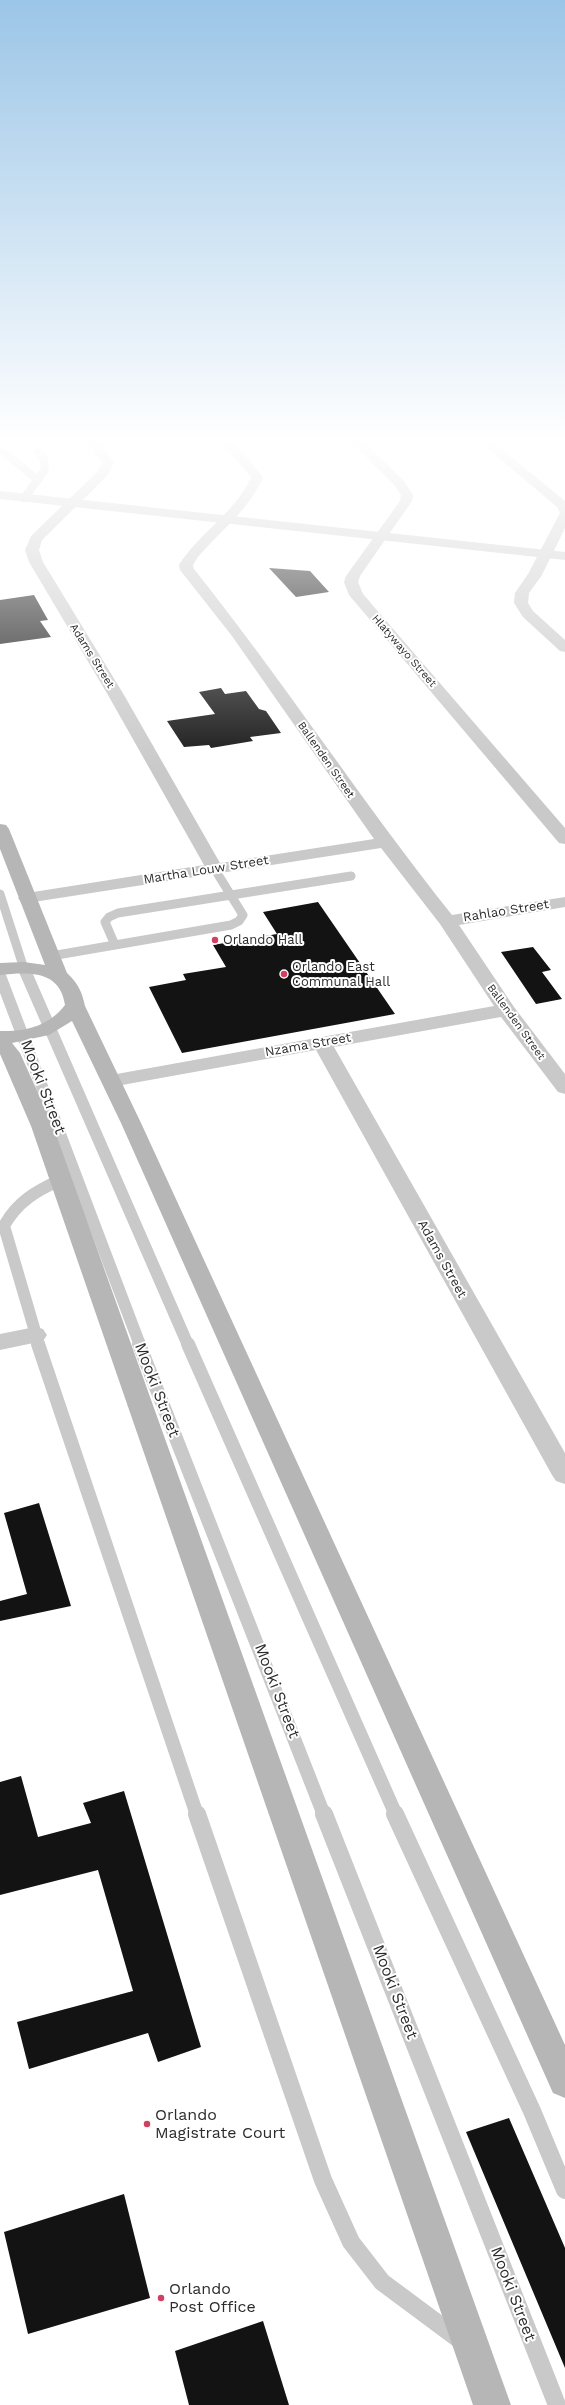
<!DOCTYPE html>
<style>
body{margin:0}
canvas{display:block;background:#fff}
</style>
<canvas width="565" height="2405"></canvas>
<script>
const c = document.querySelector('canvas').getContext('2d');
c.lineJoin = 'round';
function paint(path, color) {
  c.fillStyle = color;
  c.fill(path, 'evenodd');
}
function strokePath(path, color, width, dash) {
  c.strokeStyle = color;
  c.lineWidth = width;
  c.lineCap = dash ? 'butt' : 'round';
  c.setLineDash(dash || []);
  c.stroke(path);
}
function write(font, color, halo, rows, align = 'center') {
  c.font = font + ' "Work Sans",sans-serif';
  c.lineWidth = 4;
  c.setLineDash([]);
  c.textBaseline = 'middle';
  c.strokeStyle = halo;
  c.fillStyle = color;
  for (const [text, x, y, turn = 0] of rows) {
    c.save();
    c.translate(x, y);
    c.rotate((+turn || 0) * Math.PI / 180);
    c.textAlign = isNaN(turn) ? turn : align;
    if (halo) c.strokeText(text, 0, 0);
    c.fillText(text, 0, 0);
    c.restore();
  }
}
paint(new Path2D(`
 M269 568 310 571 329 592 296 597Z
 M34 595 48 620 40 621 51 637 0 644V600Z
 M221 688 225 694 246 691 259 709 266 711 281 733 250 737 253 741 211 748 209 745 184 747 167 721 215 714 199 692Z
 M318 902 395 1014 182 1053 149 987 186 980 183 974 226 967 213 945 277 934 263 912Z
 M533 947 551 970 542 972 562 999 536 1004 501 952Z
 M39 1503 71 1606 0 1621V1601L27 1594 4 1513Z
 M21 1776 38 1837 91 1823 83 1803 124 1791 201 2047 158 2062 148 2033 29 2069 17 2022 133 1991 98 1870 0 1895V1782Z
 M509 2118 565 2248V2368L466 2132Z
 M124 2194 150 2298 28 2334 4 2232Z
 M263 2321 289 2405H189L175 2351Z`), '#131313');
strokePath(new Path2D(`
 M0 449 38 480
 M24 498 45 470 44 459 38 452`), '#c9c9c9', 8);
strokePath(new Path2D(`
 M0 894 25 972
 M115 945 105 922 109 917 118 913 351 876
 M51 956 231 925 239 921 243 915 214 868`), '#c9c9c9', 9);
strokePath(new Path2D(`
 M25 971 188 1345
 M0 976 140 1345
 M39 1345 4 1226C17 1202 36 1191 60 1180`), '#c9c9c9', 12);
strokePath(new Path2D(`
 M38 1344 197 1815
 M139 1344 324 1815
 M188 1344 396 1815`), '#c9c9c9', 14);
strokePath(new Path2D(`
 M197 1814 323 2180 351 2242 382 2282 460 2340
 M324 1814 557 2405
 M395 1814 532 2111 565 2190`), '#c9c9c9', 18);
paint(new Path2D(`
 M85 438H97L114 463 106 477 42 540 39 550 43 562 124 695 220 863 374 839 232 636 180 570 179 565C199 533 236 512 251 477L218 438H230L263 477C250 509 220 531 198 557L193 565 194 569C284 682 362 802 452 915L565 897V907L459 925 514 1007 565 1074V1094L558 1092 501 1017 334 1047 565 1453V1484L556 1481 552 1475 316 1050 111 1087 104 1085 101 1081 104 1077 111 1075 494 1006 440 924 381 848 27 903 21 902 18 898 21 894 27 893 204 865 108 695 29 562 25 550 31 536 97 472 102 463Z
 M347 438H360L404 481 413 495 412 501 360 576 358 582 363 594 565 828V844L559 843 349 595 344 582 346 576 400 501 401 495 395 486Z
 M475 438H488L565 501V528L542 575 529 593 528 603 533 611 565 640V652L560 651 523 617 514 603 515 593 528 574 560 513 557 507Z
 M35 1327 43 1329 47 1335 43 1341 0 1350V1334Z`), '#c9c9c9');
paint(new Path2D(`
 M0 491 565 552V560L0 499Z`), '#c9c9c9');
paint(new Path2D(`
 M0 824 6 825 9 829 67 973C78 983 82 992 85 1006L141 1123 565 2045V2098L553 2093 121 1123 72 1021 49 1035 12 1043 20 1053 53 1126 511 2405H473L31 1126 0 1054V1031C25 1032 49 1026 65 1005 60 970 29 972 0 975V963L24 962 45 965 0 849Z`), '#b6b6b6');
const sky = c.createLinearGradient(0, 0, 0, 774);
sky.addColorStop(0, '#9bc5e7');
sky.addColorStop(0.57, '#fff');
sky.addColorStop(1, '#ffffff00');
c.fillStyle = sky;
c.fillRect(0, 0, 565, 774);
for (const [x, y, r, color] of [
 [215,940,4,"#d04060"],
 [284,974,4,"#d04060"],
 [147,2124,4,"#d04060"],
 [161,2298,4,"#d04060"]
]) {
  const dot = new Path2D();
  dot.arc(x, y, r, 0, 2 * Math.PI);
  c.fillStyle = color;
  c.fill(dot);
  strokePath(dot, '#fff', 1.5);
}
write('11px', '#2c2c2c', '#fff', [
 ["Hlatywayo Street",404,651,49],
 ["Adams Street",92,656,58],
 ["Ballenden Street",326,760,55],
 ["Ballenden Street",516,1022,54]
]);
write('13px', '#2c2c2c', '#fff', [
 ["Martha Louw Street",206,870,-9],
 ["Rahlao Street",506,911,-9],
 ["Nzama Street",308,1045,-10],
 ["Adams Street",442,1259,61]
]);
write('13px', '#2c2c2c', '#fff', [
 ["Orlando Hall",223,940],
 ["Orlando East",292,967],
 ["Communal Hall",292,982]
], 'left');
write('16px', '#2c2c2c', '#fff', [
 ["Mooki Street",43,1087,69],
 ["Mooki Street",157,1390,69],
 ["Mooki Street",277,1691,69],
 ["Mooki Street",395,1992,69],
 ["Mooki Street",513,2294,69]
]);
write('16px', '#2c2c2c', '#fff', [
 ["Orlando",155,2115],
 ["Magistrate Court",155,2133],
 ["Orlando",169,2289],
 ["Post Office",169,2307]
], 'left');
</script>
